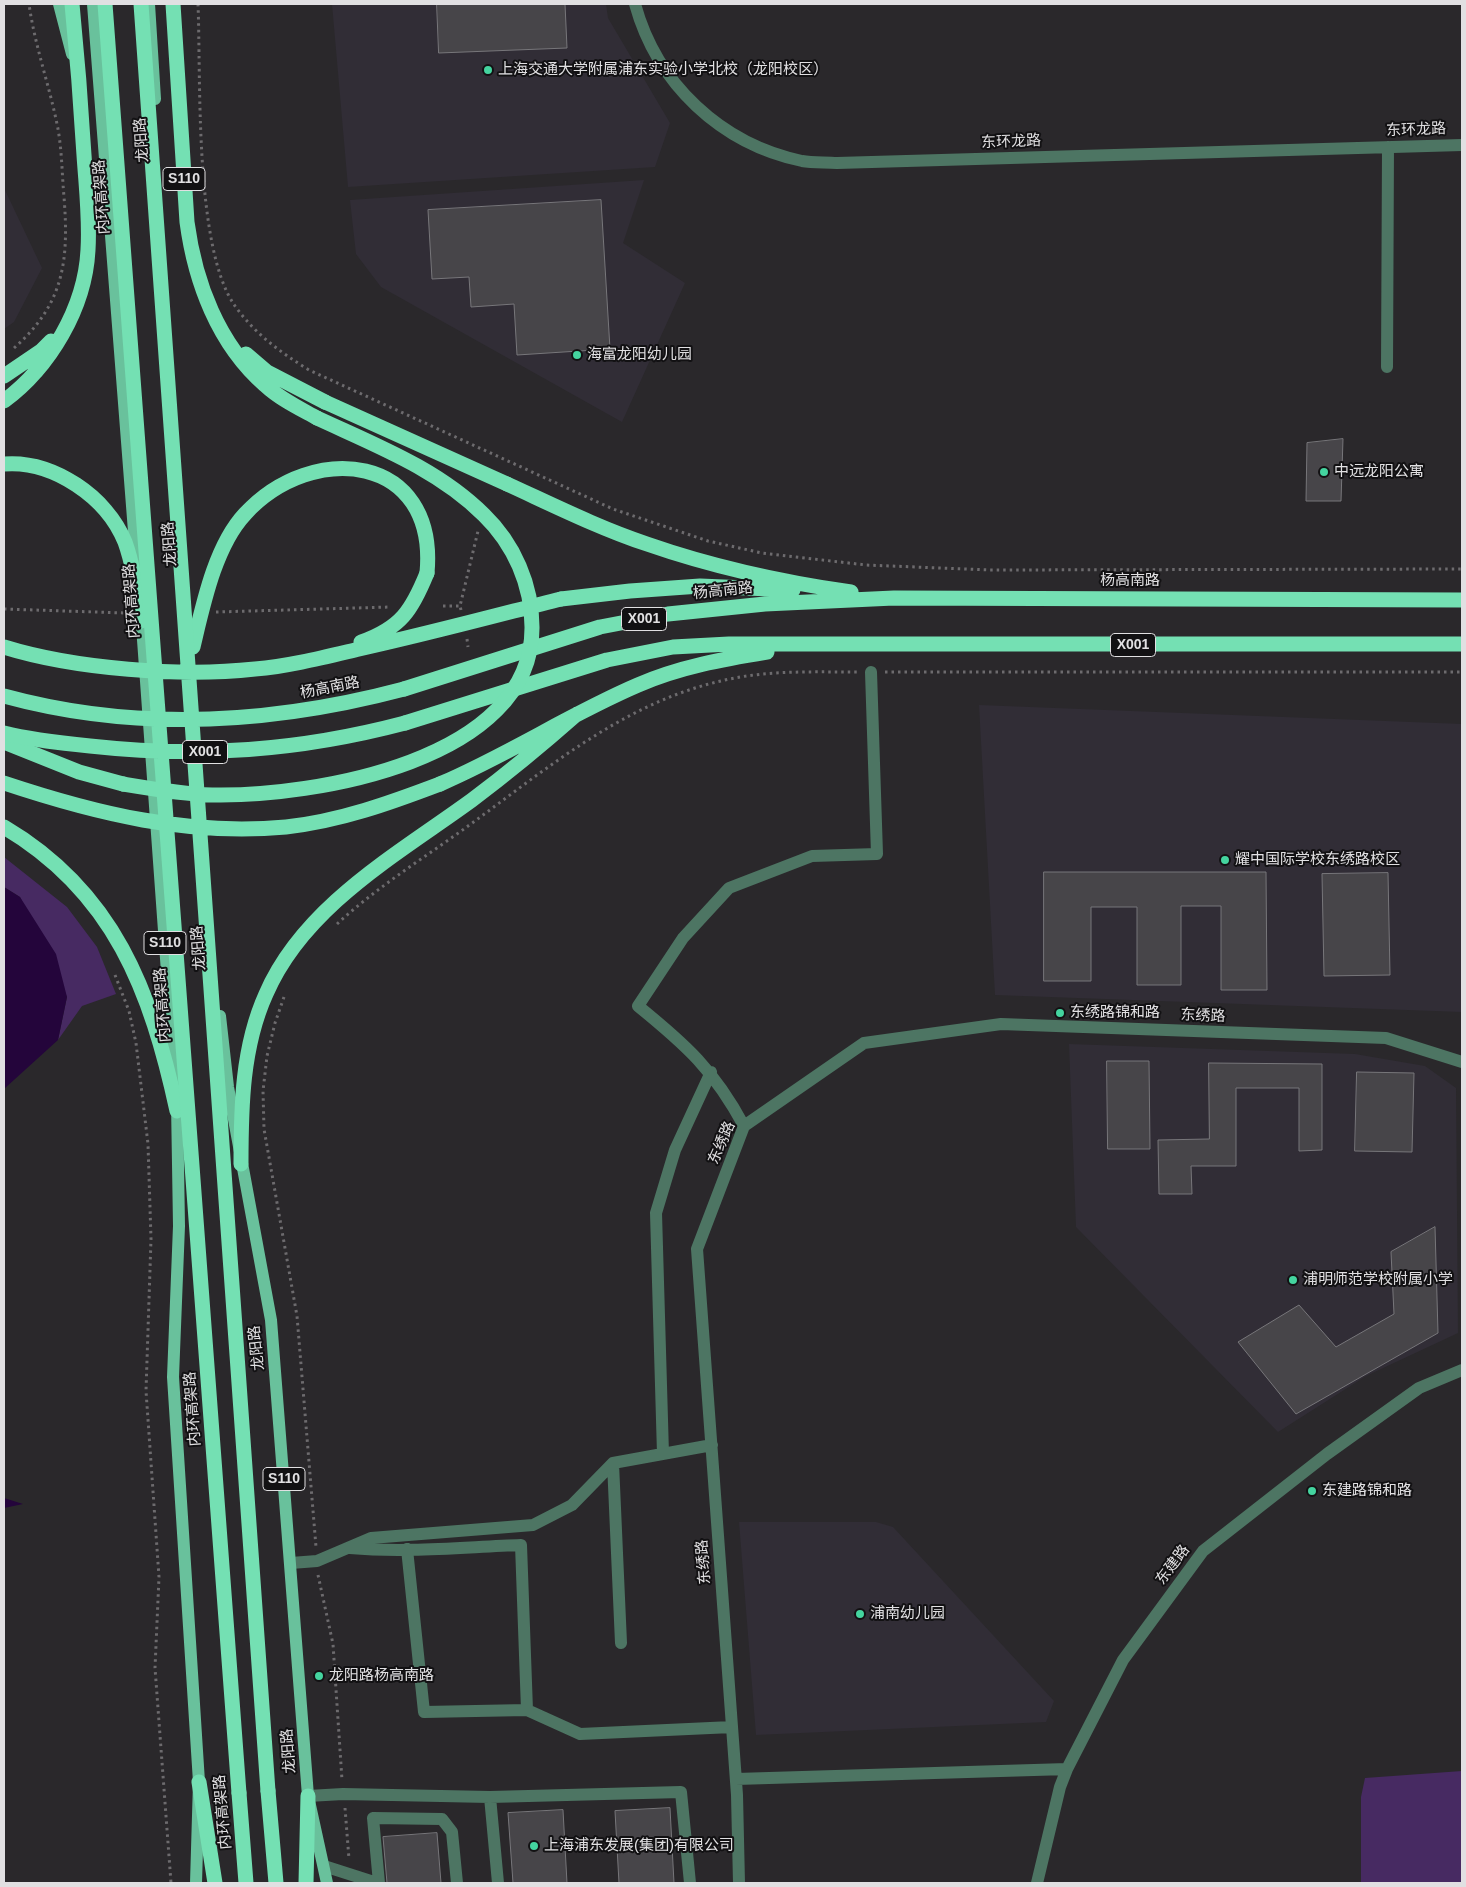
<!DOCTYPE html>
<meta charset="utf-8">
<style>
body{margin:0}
#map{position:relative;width:1466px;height:1887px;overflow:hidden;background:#2a282b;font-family:Helvetica,sans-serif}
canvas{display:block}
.frame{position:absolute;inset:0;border:5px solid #e1e0e2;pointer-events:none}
</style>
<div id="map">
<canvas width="1466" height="1887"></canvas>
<div class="frame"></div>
</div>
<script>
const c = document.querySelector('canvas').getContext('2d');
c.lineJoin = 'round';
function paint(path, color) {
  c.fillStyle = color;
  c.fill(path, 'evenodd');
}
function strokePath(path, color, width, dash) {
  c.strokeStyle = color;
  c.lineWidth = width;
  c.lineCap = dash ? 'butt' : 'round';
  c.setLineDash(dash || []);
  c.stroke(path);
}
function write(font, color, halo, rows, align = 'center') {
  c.font = font + ' Helvetica,"Noto Sans SC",sans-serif';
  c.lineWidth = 4;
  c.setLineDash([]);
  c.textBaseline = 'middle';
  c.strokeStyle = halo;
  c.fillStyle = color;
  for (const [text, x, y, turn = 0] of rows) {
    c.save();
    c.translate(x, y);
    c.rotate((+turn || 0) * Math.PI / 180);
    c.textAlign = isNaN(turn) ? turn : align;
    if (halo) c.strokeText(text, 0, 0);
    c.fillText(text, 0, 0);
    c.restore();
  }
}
paint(new Path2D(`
 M332 4H606L608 18 670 123 655 167 348 187Z
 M644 180 623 243 685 283 622 422 381 287 356 254 350 200Z
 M4 188 42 268 14 322 4 329Z
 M979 705 1462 724V1012L995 995Z
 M1069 1044 1355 1054 1425 1066 1456 1088 1458 1333 1366 1376 1278 1432 1076 1227Z
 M876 1522 893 1527 1054 1701 1046 1722 756 1735 739 1522Z`), '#312d36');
paint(new Path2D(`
 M4 857 67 907 97 947 116 994 82 1006 58 1040 67 997 20 897 4 887Z
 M1462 1771V1883H1361V1797L1365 1778Z`), '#472a62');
paint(new Path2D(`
 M4 887 20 897 56 954 67 997 58 1040 4 1089Z
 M4 1498 23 1504 4 1508Z`), '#24053b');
const building = new Path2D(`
 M437 4H565L567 48 439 53Z
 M601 200 610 349 517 355 514 304 471 307 469 277 432 279 428 210Z
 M1343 439 1341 501H1306L1307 443Z
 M1044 872H1266L1267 990H1221V906H1181V985H1137V907H1091V981H1044Z
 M1388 873 1390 975 1324 976 1322 874Z
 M1107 1061H1149L1150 1149H1108Z
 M1209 1063 1322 1064V1150L1299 1151V1088H1236V1166H1191L1192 1194H1159L1158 1140 1209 1139Z
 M1357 1072 1414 1073 1412 1152 1355 1151Z
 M1435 1227 1438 1333 1296 1414 1238 1342 1299 1305 1336 1347 1394 1314 1391 1252Z
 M670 1808 674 1883H619L615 1811Z
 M563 1810 567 1883H513L508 1813Z
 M437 1833 441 1883H387L383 1837Z`);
paint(building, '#474549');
strokePath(building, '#77767a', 1);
strokePath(new Path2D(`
 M198 4C201 77 194 248 235 306 255 334 280 352 309 370L613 509 708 541 762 553 866 565 990 570 1462 569
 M14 348C64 304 69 261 64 197 62 175 62 152 58 129 50 87 35 47 29 4
 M443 606H460
 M4 609 125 613
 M461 610 460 606 478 531
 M216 612 390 607
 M467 639 468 647
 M885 672H1462
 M337 924C376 888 422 859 464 829 544 771 623 703 721 681 765 670 811 672 857 672
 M115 975 129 1011 136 1043 148 1144 151 1239 146 1391 159 1577 155 1668 171 1883
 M284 997 275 1023 267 1056 263 1091 264 1129 297 1316 316 1547
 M318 1575 333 1644 342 1780
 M345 1808 349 1859`), '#6d6b6e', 3, [2.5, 4]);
strokePath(new Path2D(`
 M635 4C657 84 721 144 802 161 813 163 826 162 837 163L1462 145
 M1387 367 1388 147
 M744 1126C714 1070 686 1045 638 1006L683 938 729 888 812 856 877 854 871 672
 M663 1454 656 1213 675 1150 711 1072
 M613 1463 621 1643
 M350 1548C406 1553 464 1547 521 1545L527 1710 424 1712 407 1549
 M291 1563 317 1561 371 1538 533 1525 572 1505 613 1463 712 1445
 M527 1710 580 1734 732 1727
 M736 1779 1067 1769
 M308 1796 343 1794 490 1797 681 1792 690 1883
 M490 1797 498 1883
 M324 1866 377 1883
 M379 1883 373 1818 442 1819 452 1832 457 1883
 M739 1883 737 1795 697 1249 744 1126 864 1043 1001 1024 1386 1038 1462 1062
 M1037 1883 1060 1787 1067 1769 1123 1660 1203 1551 1327 1454 1419 1388 1462 1370`), '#4d7563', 12);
strokePath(new Path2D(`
 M59 4 72 54
 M93 4 137 570
 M149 4 155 99
 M141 612 175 1083
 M220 1016 228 1087 271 1320 308 1796 327 1883
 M177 1103 179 1226 173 1377 199 1782 196 1883`), '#69c19c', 12);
strokePath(new Path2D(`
 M173 4 187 222C195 282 218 344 265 385 280 399 299 408 317 418
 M246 354 267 372 325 402
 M4 376 41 351 51 341
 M4 401C50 367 85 308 88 250 90 218 86 186 84 155 81 104 77 54 72 4
 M4 464C53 460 107 497 125 542 134 567 137 595 141 621
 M507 484C553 505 599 528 647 544 713 567 782 582 851 592
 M561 599 630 591 700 586 793 590
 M193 647C203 605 215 546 245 514 313 440 438 454 427 573
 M404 689 600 627 668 614 765 604 894 598 1462 600
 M405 723 607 660 673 647 729 644H1462
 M4 742 79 772 123 784
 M440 784C508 755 570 714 638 685 679 667 724 659 767 652
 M4 827C114 892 151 991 177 1111
 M241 1164C241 1107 242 1047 266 994 304 906 398 854 472 800 508 773 543 744 577 714
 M199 1782 215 1883
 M268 1791 276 1883
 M239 1793 246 1883
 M306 1883 308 1796`), '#74e0b3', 15);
strokePath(new Path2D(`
 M105 4 239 1793
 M141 4 268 1791
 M325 402 507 484
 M361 642C401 628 412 610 427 573
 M4 647C75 669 181 677 255 669 290 666 325 657 359 649 427 634 494 616 561 599
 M4 696C136 732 272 724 404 689
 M4 733C32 740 61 743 90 746 199 758 299 751 405 723
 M4 783C97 814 188 836 286 827 340 821 390 803 440 784
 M123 784C153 789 182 794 212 795 313 797 533 761 532 627 532 585 514 544 484 515 438 469 375 445 317 418`), '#74e0b3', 15);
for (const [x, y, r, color] of [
 [488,70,5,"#44d49f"],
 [577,355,5,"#44d49f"],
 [1324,472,5,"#44d49f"],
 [1225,860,5,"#44d49f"],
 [1060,1013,5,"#44d49f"],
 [1293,1280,5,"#44d49f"],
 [1312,1491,5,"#44d49f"],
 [860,1614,5,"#44d49f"],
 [319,1676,5,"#44d49f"],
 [534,1846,5,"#44d49f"]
]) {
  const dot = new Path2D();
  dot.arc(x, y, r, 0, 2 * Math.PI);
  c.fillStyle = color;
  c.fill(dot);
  strokePath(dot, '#121113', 2);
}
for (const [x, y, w] of [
 [184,179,42],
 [644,619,45],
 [1133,645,45],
 [205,752,45],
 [165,943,42],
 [284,1479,42]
]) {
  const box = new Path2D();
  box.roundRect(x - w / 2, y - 11.5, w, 23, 4);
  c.fillStyle = '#121113';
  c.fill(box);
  strokePath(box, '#e1e0e2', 1);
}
write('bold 14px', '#e1e0e2', null, [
 ["S110",184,179],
 ["X001",644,619],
 ["X001",1133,645],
 ["X001",205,752],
 ["S110",165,943],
 ["S110",284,1479]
]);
write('15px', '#e1e0e2', '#121113', [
 ["上海交通大学附属浦东实验小学北校（龙阳校区）",498,70],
 ["海富龙阳幼儿园",587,355],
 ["中远龙阳公寓",1334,472],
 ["耀中国际学校东绣路校区",1235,860],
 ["东绣路锦和路",1070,1013],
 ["浦明师范学校附属小学",1303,1280],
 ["东建路锦和路",1322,1491],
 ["浦南幼儿园",870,1614],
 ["龙阳路杨高南路",329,1676],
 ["上海浦东发展(集团)有限公司",544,1846]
], 'left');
write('15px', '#e1e0e2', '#121113', [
 ["东环龙路",1416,130,-2],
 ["龙阳路",142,140,-94],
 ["东环龙路",1011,142,-2],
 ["内环高架路",102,197,-94],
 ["龙阳路",170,544,-94],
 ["杨高南路",1130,581],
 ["杨高南路",723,591,-6],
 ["内环高架路",132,601,-94],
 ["杨高南路",330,688,-11],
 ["龙阳路",199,948,-94],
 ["内环高架路",163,1005,-94],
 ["东绣路",1203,1016,2],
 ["东绣路",722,1143,-66],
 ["龙阳路",257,1348,-96],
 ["内环高架路",193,1409,-94],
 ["东绣路",704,1562,-94],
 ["东建路",1173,1565,-53],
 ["龙阳路",289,1751,-94],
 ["内环高架路",223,1812,-95]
]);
</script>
